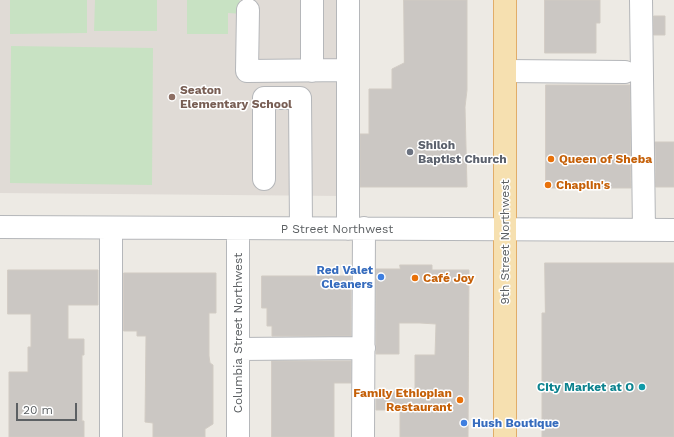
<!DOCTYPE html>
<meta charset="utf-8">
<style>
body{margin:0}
#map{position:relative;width:674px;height:437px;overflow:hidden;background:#edeae4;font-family:"Work Sans",sans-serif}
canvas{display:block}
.scale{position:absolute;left:16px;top:403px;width:61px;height:18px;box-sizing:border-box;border:2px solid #5c6063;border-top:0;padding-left:5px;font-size:12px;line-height:14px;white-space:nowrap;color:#5c6063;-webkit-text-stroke:3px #fff;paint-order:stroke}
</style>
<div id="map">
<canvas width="674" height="437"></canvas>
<div class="scale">20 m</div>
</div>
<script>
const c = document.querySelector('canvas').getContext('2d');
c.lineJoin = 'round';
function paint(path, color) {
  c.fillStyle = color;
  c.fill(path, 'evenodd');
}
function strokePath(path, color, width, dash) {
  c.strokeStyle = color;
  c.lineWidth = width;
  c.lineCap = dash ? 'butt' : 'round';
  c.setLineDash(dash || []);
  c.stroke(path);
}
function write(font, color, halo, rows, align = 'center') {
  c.font = font + ' "Work Sans",sans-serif';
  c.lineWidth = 3;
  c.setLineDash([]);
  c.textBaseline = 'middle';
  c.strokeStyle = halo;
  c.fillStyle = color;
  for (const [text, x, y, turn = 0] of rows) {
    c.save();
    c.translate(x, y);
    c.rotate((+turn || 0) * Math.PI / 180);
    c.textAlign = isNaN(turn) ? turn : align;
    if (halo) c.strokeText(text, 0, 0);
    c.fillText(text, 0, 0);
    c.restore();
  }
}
paint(new Path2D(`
 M0 0H343V196L0 193Z`), '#e0dbd6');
paint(new Path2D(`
 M10 0H87V33L10 34Z
 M95 0H157V31H94Z
 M187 0H239L245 6 244 14 228 13V34H187Z
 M11 46 153 48 152 185 10 183Z`), '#c8e2c3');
const building = new Path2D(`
 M404 0H467V90L465 107 467 187H360V134H369V89H392V69L404 63Z
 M545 0H600V23H596V53H545Z
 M654 16H665V35H654Z
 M546 85H630L631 188H546Z
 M655 142H674V187H656Z
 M545 263H674V437H542V313H545Z
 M400 265H432V270H469L468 437H400V410H376V391H415V355H435L436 324 420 323H399V354H376V269H400Z
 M8 270H98V305H68V339H84V355H82V421H84V437H9V372H28V347H31V314H8Z
 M124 273H216V313H209V356L210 363 213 365V424L205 429V437H153V423L145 422 146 336H137V331H124Z
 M262 276H351V336H272V326H267V308H262Z
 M272 361H351V383H334V437H272Z`);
paint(building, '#cbc7c3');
strokePath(building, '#d1cbc3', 1);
const minor = new Path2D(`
 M348 0V229
 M641 0 644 230
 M248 10 247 71 348 70
 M312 71V0
 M505 71 625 72
 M264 179V98H300L301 228
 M0 227 674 230
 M111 229V437
 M238 229V437
 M238 349 364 348
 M363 437 364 228`);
const major = new Path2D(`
 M505 437V0`);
strokePath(minor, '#b5b7ba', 24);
strokePath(major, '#e2ad68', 24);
strokePath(minor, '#fff', 22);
strokePath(major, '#f6e0b0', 22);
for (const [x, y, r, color] of [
 [172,97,4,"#8d6e63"],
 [410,152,4,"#6b7280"],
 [551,159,4,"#e8710a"],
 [548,185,4,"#e8710a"],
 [381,277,4,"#3f7fe0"],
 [415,278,4,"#e8710a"],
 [642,387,4,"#0f9aa8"],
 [460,400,4,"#e8710a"],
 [464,423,4,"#3f7fe0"]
]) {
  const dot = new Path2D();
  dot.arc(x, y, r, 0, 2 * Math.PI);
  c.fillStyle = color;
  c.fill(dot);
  strokePath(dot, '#fff', 1.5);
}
write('bold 12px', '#785e54', '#fff', [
 ["Seaton",180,90],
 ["Elementary School",180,104]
], 'left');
write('bold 12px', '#5b616d', '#fff', [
 ["Shiloh",418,145],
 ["Baptist Church",418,159]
], 'left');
write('bold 12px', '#c56008', '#fff', [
 ["Queen of Sheba",559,159],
 ["Chaplin's",556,185],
 ["Café Joy",423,278],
 ["Family Ethiopian",452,393,"right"],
 ["Restaurant",452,407,"right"]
], 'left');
write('12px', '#5c6063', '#fff', [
 ["P Street Northwest",337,229],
 ["9th Street Northwest",505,242,-90],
 ["Columbia Street Northwest",238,333,-90]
]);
write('bold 12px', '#366cbe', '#fff', [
 ["Red Valet",373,270],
 ["Cleaners",373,284],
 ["Hush Boutique",472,423,"left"]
], 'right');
write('bold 12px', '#0d838f', '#fff', [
 ["City Market at O",634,387]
], 'right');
</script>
